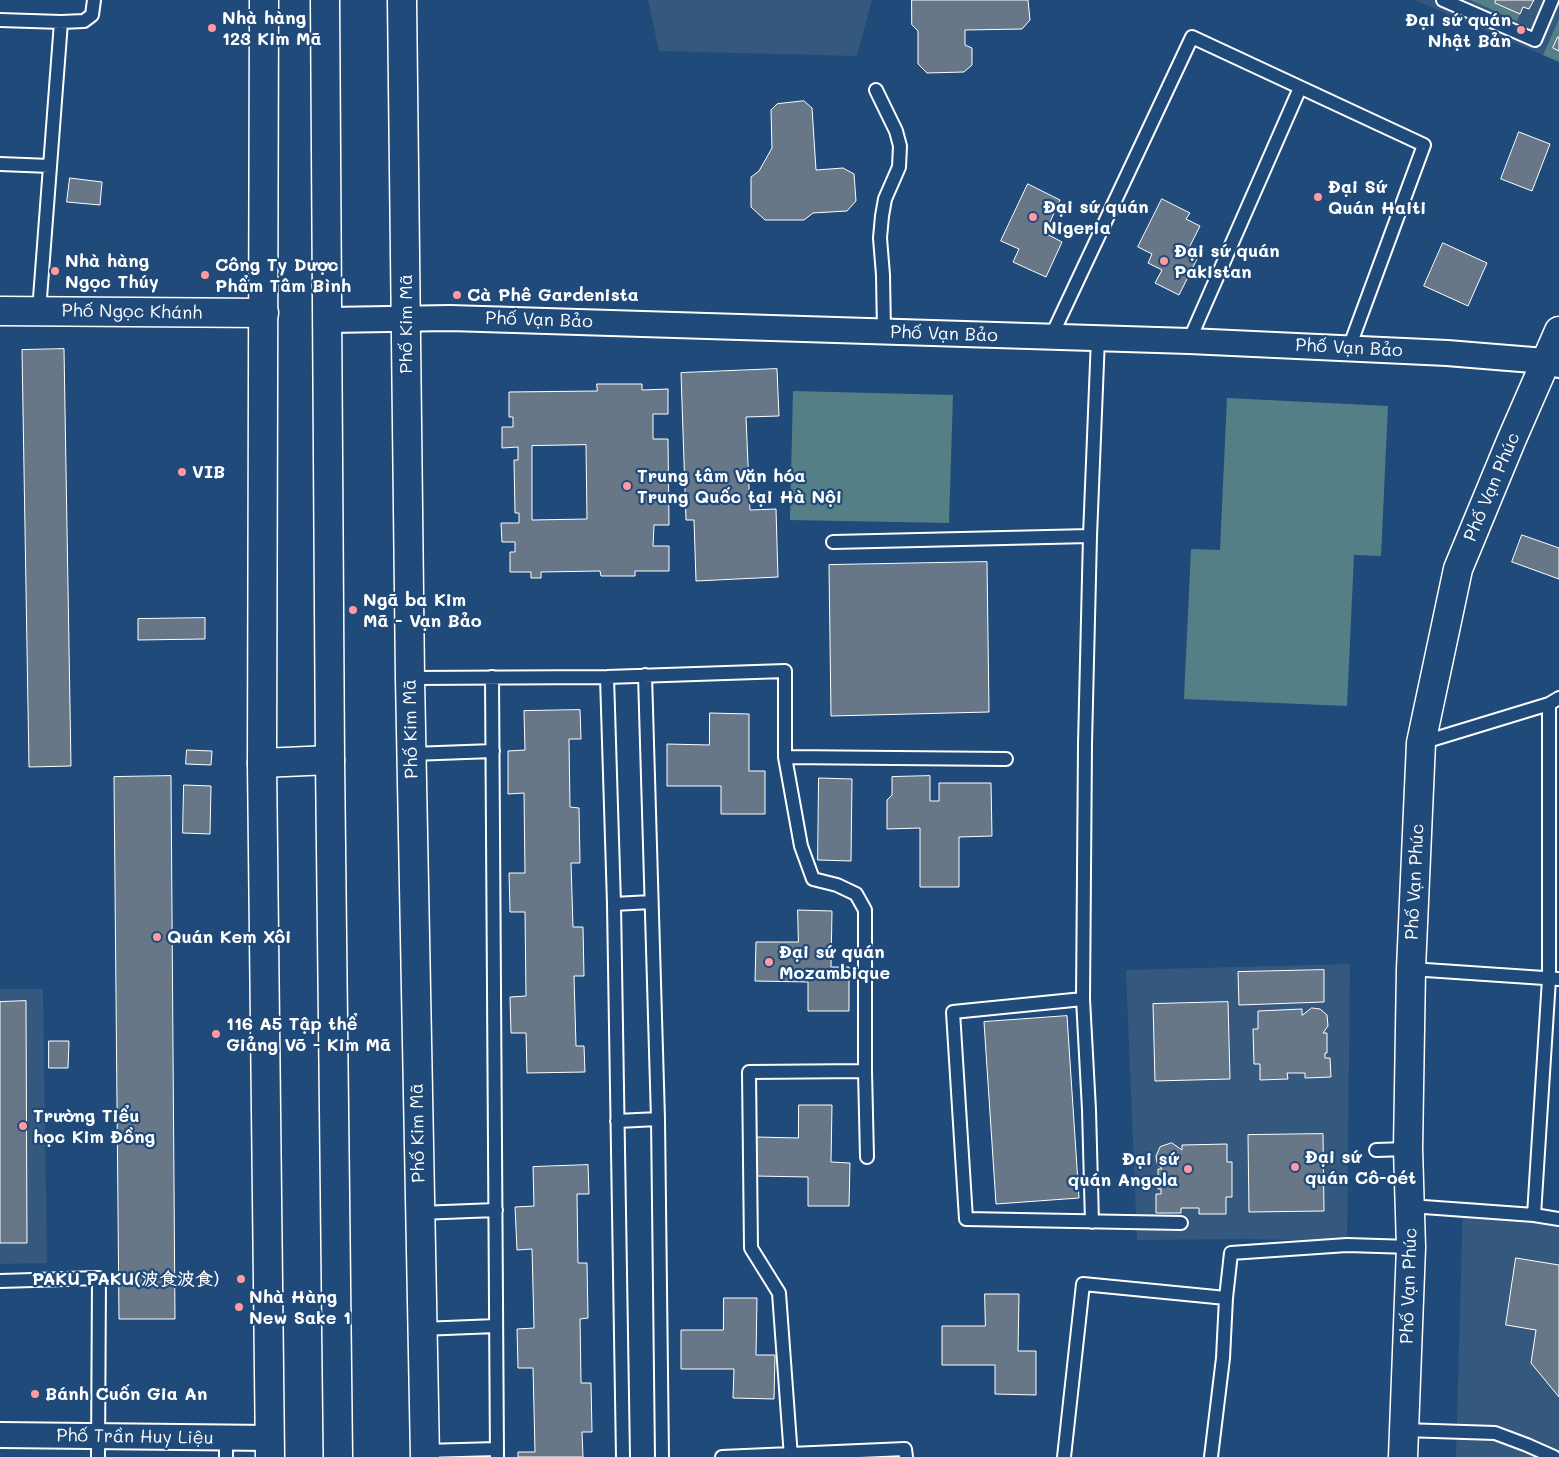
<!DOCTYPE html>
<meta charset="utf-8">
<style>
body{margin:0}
canvas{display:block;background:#1f4a7a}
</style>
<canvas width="1559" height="1457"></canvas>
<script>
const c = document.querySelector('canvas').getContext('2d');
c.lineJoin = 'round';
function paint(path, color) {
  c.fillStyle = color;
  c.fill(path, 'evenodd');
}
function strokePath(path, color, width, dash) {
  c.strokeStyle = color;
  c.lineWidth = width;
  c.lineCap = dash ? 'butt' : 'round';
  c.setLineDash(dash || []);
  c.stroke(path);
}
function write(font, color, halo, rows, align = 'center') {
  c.font = font + ' Mali,"LXGW WenKai TC",sans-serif';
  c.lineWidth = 4.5;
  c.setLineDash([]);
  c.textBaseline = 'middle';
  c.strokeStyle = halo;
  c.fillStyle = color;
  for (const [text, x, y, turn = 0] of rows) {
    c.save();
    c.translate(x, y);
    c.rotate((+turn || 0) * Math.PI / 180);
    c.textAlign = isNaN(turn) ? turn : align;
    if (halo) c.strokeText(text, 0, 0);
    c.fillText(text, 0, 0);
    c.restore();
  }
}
paint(new Path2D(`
 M648 0H872L857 56 659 51Z
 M1415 0H1559V62L1508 40Z
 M1350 964 1347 1241 1244 1239 1137 1240 1126 970Z
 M0 989H43L47 1263 0 1264Z
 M1463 1201 1559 1210V1457H1456Z`), '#35587e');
paint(new Path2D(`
 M1470 0H1496L1495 3 1520 14 1517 21Z
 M1559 19V62L1543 55Z
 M793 391 953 395 949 523 790 520Z
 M1227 398 1388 406 1381 556 1354 555 1347 706 1184 699 1191 549 1220 550Z`), '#557f86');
const building = new Path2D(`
 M912 0H1028L1030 20 1022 29 965 30V45L972 48V65L964 72 927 73 918 64V31L912 25Z
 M1496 0H1534L1529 9 1523 7 1520 14 1495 3Z
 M1558 37H1559V51L1553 48Z
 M804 101 812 108 816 170 843 168 854 174 856 201 847 211 813 213 804 220H765L751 207V177L759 171 772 148 771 110 777 104Z
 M1519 132 1550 144 1532 191 1501 179Z
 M70 178 102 182 100 205 67 202Z
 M1028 184 1060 200 1045 233 1062 242 1046 277 1013 262 1019 249 1001 241Z
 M1162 199 1190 213 1186 219 1200 226 1188 250 1199 255 1179 295 1155 283 1162 270 1148 263 1152 254 1138 247Z
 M1443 243 1487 263 1468 306 1424 286Z
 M64 349 71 766 29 767 22 350Z
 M777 369 779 416 746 417 750 510 776 509 778 577 696 581 694 520H686L681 373Z
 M597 384H642V390L668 389V414H653V439H668L669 525H654L653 546H669V571H635V576H601L600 571 541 572V578H531V572H510V552H515V542H502L501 523H519V513H515L514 460H518V447L502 448V427H513V417H509V392L597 391ZM586 445 587 519 532 520V446Z
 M1522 535 1559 548V579L1512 562Z
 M987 562 989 712 831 716 829 565Z
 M205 618V639L138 640V619Z
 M580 710 581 739H569L570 807 579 808 580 863H571L573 927H583L584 976H574L576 1046H584L585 1072 527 1073 526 1033H511L510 997 526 996 525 912H510L509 873H525L524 793 508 794V751L525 750 524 711Z
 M710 713 749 714V771H765V814H721V786H667V744L709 745Z
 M187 750 212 751 211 765 186 764Z
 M171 776 175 1319H119L114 777Z
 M930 776V801H939V783H991L992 836 959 837V887H920V828L887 829V800L892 795V777Z
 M819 778 852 779 851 861 818 860Z
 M184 785 211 786 210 834 183 833Z
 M798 910 832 911 831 967H849V1011H808V982L755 981 756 942H798Z
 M1324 970V1002L1239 1005 1238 972Z
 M26 1001 27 1243H0V1002Z
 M1228 1002 1230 1079 1155 1081 1153 1004Z
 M1312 1008 1320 1009 1327 1015 1328 1026 1323 1033H1327V1053H1325V1058H1330L1331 1077 1305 1078V1073H1287L1288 1079 1260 1080V1064H1254L1253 1029H1258V1011L1302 1009V1015Z
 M1067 1016 1079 1198 996 1204 984 1022Z
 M49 1041H69L68 1068H49Z
 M799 1105H832L831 1162 850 1163 849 1206H808V1177L755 1176 756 1137 798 1138Z
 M1323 1134 1324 1211 1249 1212 1248 1135Z
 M1172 1143 1182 1150V1145L1227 1144V1162H1232V1197H1226V1214H1199V1208H1181V1213H1156V1194H1161V1189H1158V1169H1162L1157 1163 1156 1156 1160 1147Z
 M588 1165 589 1194H577L578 1263H587L588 1318 580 1319 581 1383H591L592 1432H582L583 1457H518V1452H535L533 1368H518L517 1329 534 1328 532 1249 517 1250 515 1207 534 1206 533 1167Z
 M1516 1258 1559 1265V1397L1531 1363 1536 1330 1506 1325Z
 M985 1294H1019L1018 1351H1036V1395L995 1394V1365H942V1326H985Z
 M724 1298H757L756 1355H775L774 1399 733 1398 734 1369H681V1330H723Z`);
paint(building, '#687788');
strokePath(building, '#fff', 1);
const lane = new Path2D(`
 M1443 0 1535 40 1552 0
 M0 20 61 22 84 21 92 15 94 0
 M876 90 896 131 900 146 899 167 885 199 882 216 880 238 883 275 884 332
 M0 164 50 166
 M39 311 61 22
 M1051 337 1192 37 1424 145 1349 348
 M1189 341 1300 88
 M833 542 1090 536
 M645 675 658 1119 662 1457
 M492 677 497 1457
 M607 677 614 904 623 1457
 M410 678 607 677 785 671V757L801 846 813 879 837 885 856 894 865 910V1071L749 1072 751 1248 779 1293 791 1457
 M1421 743 1549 704 1559 698
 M412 754 493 751
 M785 757 1006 759
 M614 904 651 902
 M1411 969 1559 979
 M1083 999 953 1012 966 1219 1181 1223
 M865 1071 867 1157
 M617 1121 658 1119
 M1376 1150 1408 1149
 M1410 1206 1534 1215 1559 1219
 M419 1213 496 1210
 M1534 1215 1549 979V704
 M1092 1222 1089 1110 1083 999 1085 744 1090 536 1098 338
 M0 1281 99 1278 98 1457
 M421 1329 496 1326
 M1404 1430 1495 1433 1527 1445 1554 1457
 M226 1438V1457
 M424 1451 497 1449
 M722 1457 905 1449 906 1457
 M1064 1457 1083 1284 1226 1298
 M1211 1457 1223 1358 1226 1298 1231 1253 1347 1245 1411 1247`);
const street = new Path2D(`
 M328 320 450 318 1189 341 1447 353 1545 361 1559 365
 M0 1435 270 1438`);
const secondary = new Path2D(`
 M0 311 264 313
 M262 763 330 760
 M1403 1457 1411 1247 1408 1149 1411 969 1421 743 1458 569 1511 441 1559 331`);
const primary = new Path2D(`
 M264 0 262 763 270 1457
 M325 0 330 760 338 1457
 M402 0 410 678 425 1457`);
strokePath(lane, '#fff', 16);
strokePath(street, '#fff', 28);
strokePath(secondary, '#fff', 31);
strokePath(primary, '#fff', 31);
strokePath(lane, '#1f4a7a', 12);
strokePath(street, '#1f4a7a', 24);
strokePath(secondary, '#1f4a7a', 28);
strokePath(primary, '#1f4a7a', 28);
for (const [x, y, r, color] of [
 [212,28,5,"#ff9aa2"],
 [1521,30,5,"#ff9aa2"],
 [1318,197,5,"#ff9aa2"],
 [1033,217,5,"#ff9aa2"],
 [1164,261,5,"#ff9aa2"],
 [55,271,5,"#ff9aa2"],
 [205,275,5,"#ff9aa2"],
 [457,295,5,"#ff9aa2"],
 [182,472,5,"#ff9aa2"],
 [627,486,5,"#ff9aa2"],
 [353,610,5,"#ff9aa2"],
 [157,937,5,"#ff9aa2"],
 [769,962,5,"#ff9aa2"],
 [216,1034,5,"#ff9aa2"],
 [23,1126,5,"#ff9aa2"],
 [1295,1167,5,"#ff9aa2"],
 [1188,1169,5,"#ff9aa2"],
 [241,1279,5,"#ff9aa2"],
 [239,1307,5,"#ff9aa2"],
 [35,1394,5,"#ff9aa2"]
]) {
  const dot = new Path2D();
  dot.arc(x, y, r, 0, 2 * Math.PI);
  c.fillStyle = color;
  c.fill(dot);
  strokePath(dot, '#1f4a7a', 2);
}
write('bold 18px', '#fff', '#1f4a7a', [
 ["Nhà hàng",222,18],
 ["123 Kim Mã",222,39],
 ["Đại sứ quán",1511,20,"right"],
 ["Nhật Bản",1511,41,"right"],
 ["Đại Sứ",1328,187],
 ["Quán Haiti",1328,208],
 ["Đại sứ quán",1043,207],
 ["Nigeria",1043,228],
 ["Đại sứ quán",1174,251],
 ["Pakistan",1174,272],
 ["Nhà hàng",65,261],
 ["Ngọc Thúy",65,282],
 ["Công Ty Dược",215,265],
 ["Phẩm Tâm Bình",215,286],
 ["Cà Phê Gardenista",467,295],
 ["VIB",192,472],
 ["Trung tâm Văn hóa",637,476],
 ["Trung Quốc tại Hà Nội",637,497],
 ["Ngã ba Kim",363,600],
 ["Mã - Vạn Bảo",363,621],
 ["Quán Kem Xôi",167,937],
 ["Đại sứ quán",779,952],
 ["Mozambique",779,973],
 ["116 A5 Tập thể",226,1024],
 ["Giảng Võ - Kim Mã",226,1045],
 ["Trường Tiểu",33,1116],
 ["học Kim Đồng",33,1137],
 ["Đại sứ",1305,1157],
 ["quán Cô-oét",1305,1178],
 ["Đại sứ",1178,1159,"right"],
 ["quán Angola",1178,1180,"right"],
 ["PAKU PAKU(波食波食）",231,1279,"right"],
 ["Nhà Hàng",249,1297],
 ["New Sake 1",249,1318],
 ["Bánh Cuốn Gia An",45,1394]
], 'left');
write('18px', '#fff', '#1f4a7a', [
 ["Phố Ngọc Khánh",132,312,1],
 ["Phố Vạn Bảo",539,320,2],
 ["Phố Kim Mã",406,324,-90],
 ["Phố Vạn Bảo",944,334,2],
 ["Phố Vạn Bảo",1349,348,3],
 ["Phố Vạn Phúc",1492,487,-67],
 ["Phố Kim Mã",411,729,-91],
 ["Phố Vạn Phúc",1415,882,-87],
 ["Phố Kim Mã",418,1133,-91],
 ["Phố Vạn Phúc",1409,1286,-88],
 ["Phố Trần Huy Liệu",135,1437,1]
]);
</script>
